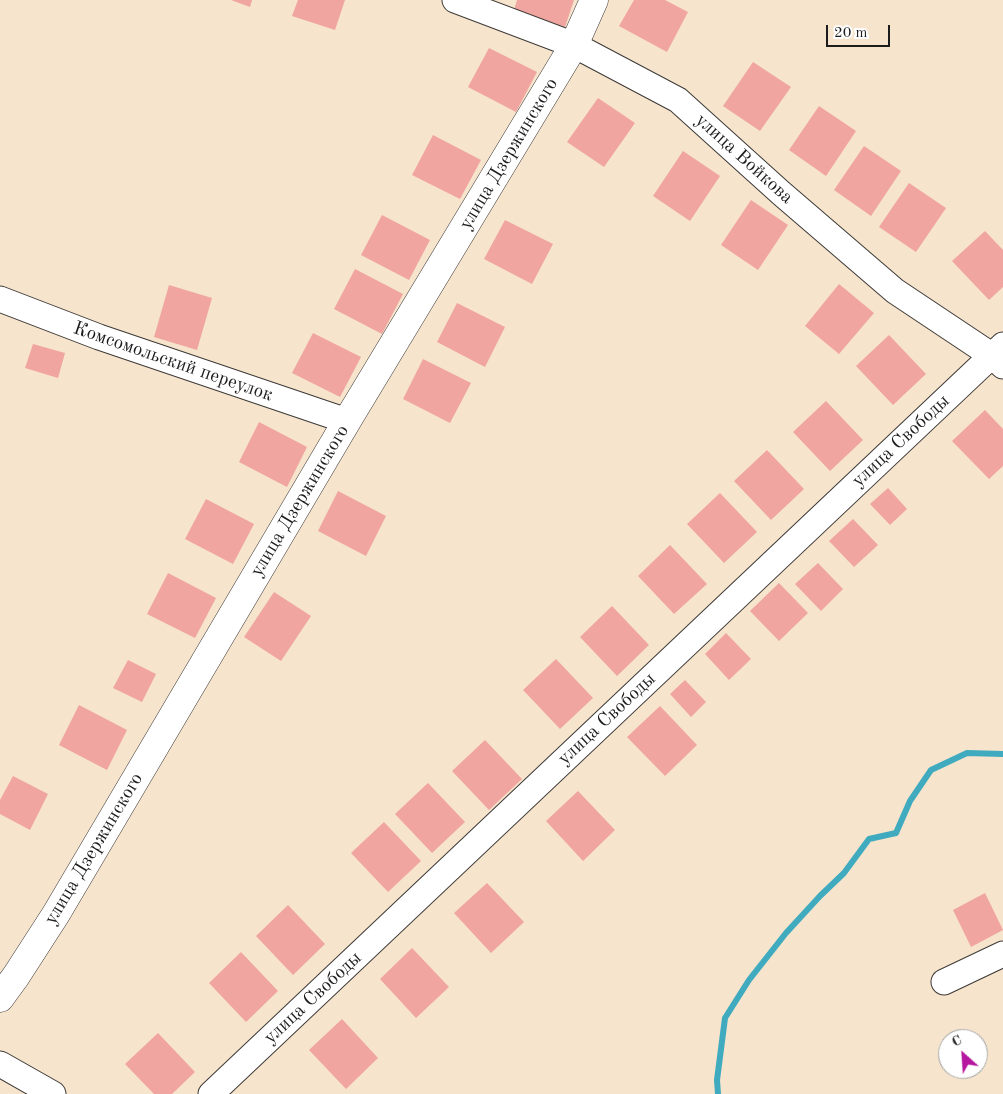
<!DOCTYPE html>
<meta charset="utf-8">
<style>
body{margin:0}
#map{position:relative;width:1003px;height:1094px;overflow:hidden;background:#f6e4cd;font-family:"Old Standard TT",serif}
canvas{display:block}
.north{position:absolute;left:938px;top:1029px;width:50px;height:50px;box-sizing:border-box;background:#fff;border:1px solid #a4a4a4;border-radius:50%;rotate:334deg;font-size:14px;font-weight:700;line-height:20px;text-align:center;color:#1c1c1c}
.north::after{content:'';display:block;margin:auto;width:18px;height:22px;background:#b5179e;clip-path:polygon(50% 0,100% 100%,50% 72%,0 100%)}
.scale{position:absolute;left:826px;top:25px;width:64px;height:22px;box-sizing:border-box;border:2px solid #1c1c1c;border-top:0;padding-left:6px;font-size:15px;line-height:18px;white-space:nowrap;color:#1c1c1c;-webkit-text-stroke:4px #fff;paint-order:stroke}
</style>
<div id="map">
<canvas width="1003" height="1094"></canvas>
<div class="north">С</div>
<div class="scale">20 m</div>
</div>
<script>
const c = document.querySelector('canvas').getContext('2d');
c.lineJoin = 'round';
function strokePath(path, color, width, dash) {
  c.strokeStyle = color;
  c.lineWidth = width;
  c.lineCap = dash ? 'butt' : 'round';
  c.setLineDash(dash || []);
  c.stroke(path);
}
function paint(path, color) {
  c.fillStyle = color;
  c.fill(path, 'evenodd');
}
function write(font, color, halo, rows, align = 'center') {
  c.font = font + ' "Old Standard TT",serif';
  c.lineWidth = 4;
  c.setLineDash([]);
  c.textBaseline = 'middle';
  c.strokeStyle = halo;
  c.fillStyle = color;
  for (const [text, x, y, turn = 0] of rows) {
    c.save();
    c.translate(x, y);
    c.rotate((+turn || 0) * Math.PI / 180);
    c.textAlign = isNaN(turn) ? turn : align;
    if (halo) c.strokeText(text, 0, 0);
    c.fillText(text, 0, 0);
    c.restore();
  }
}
strokePath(new Path2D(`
 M718 1094 717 1080 725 1018 749 980 786 933 820 896 844 873 869 839 896 833 910 801 931 770 967 753 1003 754`), '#40abbf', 6);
paint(new Path2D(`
 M231 0H252L250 7Z
 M298 0H345L335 30 292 16Z
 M517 0H574L565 27 514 10Z
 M634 0H665L688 12 667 52 619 26Z
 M489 48 537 72 516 112 468 87Z
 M753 62 791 87 760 131 723 106Z
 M598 98 635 123 604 167 567 142Z
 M819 106 856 131 826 176 789 150Z
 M433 135 481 160 460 199 412 175Z
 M864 146 901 171 871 216 834 190Z
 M683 151 720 176 690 221 653 196Z
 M909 183 946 208 916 252 879 227Z
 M751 200 788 225 758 270 721 245Z
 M382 215 430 240 409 280 361 255Z
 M505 220 553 244 532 284 484 259Z
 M985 231 1003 250V287L989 300 952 261Z
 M355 269 403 294 382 334 334 309Z
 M839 284 874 313 839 354 805 326Z
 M169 285 212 298 197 350 154 337Z
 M457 303 505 327 485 367 437 342Z
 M313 333 361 357 340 397 292 373Z
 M889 335 926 374 893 405 856 366Z
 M33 344 65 353 58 378 25 368Z
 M423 359 471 383 450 423 403 399Z
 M826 401 863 440 830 471 793 432Z
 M985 410 1003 429V466L989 479 952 441Z
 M259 422 307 447 287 487 239 462Z
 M767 450 804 489 771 520 734 481Z
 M888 488 907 509 890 525 870 504Z
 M338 491 386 516 366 556 318 531Z
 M720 493 757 532 724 563 687 524Z
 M206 499 254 524 233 564 185 539Z
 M853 519 878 545 854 567 829 541Z
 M670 545 707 584 674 614 638 576Z
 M818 563 843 589 821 611 795 584Z
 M168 573 216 598 195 638 147 614Z
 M779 583 808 613 779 641 750 611Z
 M274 592 311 616 281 661 244 637Z
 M612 606 649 645 617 676 580 637Z
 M726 633 751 659 729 680 705 654Z
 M556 659 593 698 560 729 523 690Z
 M128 660 156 674 142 702 113 688Z
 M685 680 706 702 691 717 670 694Z
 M79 705 127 730 107 770 59 745Z
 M660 706 697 745 665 776 627 737Z
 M485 740 522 779 489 810 452 771Z
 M13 776 48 794 30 830 0 814V800Z
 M428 783 465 822 432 853 395 814Z
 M578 791 615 830 583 861 546 821Z
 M384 822 421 861 388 892 351 853Z
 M487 883 524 922 491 953 454 913Z
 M985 893 1003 930 971 947 953 910Z
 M288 905 325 944 293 975 256 936Z
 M412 948 449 987 416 1018 380 979Z
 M241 952 278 991 246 1022 209 983Z
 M342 1019 378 1058 346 1089 309 1050Z
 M158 1033 195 1072 172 1094H154L125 1064Z`), '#f0a5a0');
const minor = new Path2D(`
 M455 0 574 45 678 100 781 193 895 291 991 355 1003 366
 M0 299 99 337 347 421
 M944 982 1003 954
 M0 1064 53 1094
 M211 1094 1003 345`);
const tertiary = new Path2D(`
 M0 998 16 976 56 914 347 421 574 45 594 0`);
strokePath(minor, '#3d3a37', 27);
strokePath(tertiary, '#3d3a37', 29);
strokePath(minor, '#fff', 25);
strokePath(tertiary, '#fff', 28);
write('19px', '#1c1c1c', '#fff', [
 ["улица Дзержинского",509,154,-59],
 ["улица Войкова",744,159,42],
 ["Комсомольский переулок",173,362,19],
 ["улица Свободы",901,441,-43],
 ["улица Дзержинского",300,501,-59],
 ["улица Свободы",607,719,-43],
 ["улица Дзержинского",94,849,-59],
 ["улица Свободы",313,998,-43]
]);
</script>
